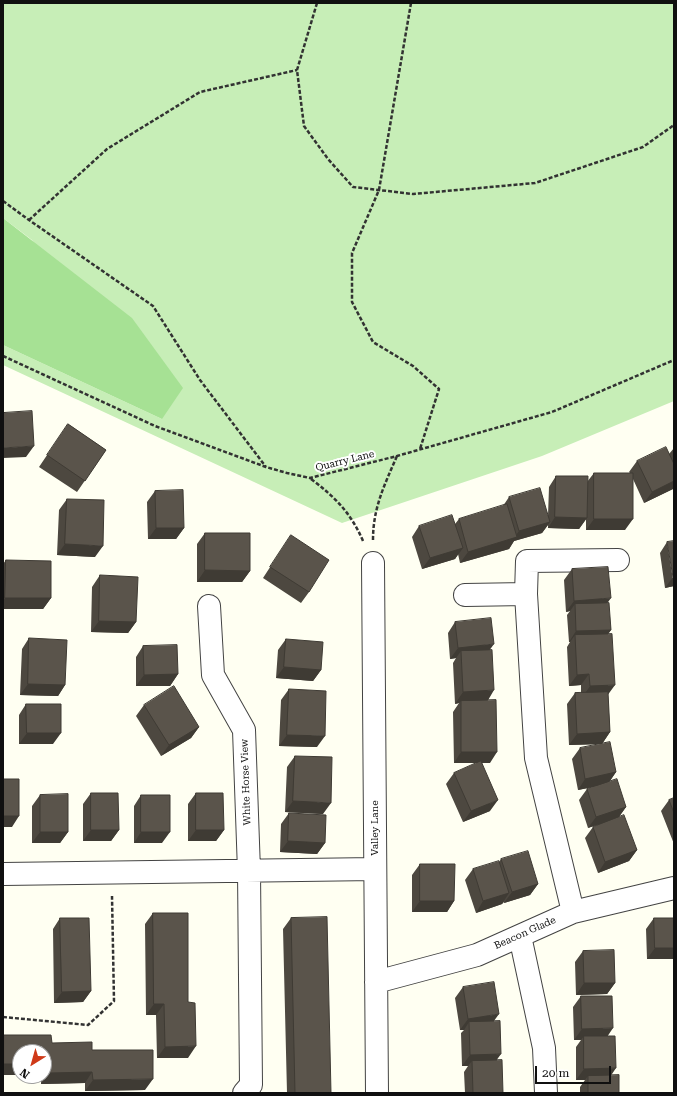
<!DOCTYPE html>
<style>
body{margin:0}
#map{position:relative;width:677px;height:1096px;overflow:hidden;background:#fffff2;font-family:"Roboto Serif",serif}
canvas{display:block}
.frame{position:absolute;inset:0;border:4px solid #101010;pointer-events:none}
.north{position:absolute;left:12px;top:1044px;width:40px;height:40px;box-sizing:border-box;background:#fff;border:1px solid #9f9f9f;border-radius:50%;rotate:217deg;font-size:11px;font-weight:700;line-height:16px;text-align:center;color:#101010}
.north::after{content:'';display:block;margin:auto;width:14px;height:18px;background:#cf3918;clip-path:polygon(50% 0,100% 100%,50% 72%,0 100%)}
.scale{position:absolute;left:535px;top:1066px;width:76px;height:18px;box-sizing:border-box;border:2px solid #101010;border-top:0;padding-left:5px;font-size:12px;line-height:14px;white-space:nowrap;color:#101010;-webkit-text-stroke:3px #fff;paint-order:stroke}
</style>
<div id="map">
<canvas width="677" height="1096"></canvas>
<div class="frame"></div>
<div class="north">N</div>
<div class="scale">20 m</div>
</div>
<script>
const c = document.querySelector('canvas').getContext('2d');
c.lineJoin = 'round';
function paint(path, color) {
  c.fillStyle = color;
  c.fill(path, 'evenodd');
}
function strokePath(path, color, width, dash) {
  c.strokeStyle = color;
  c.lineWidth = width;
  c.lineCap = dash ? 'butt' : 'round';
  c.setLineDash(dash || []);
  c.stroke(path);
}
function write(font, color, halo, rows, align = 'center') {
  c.font = font + ' "Roboto Serif",serif';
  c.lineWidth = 4;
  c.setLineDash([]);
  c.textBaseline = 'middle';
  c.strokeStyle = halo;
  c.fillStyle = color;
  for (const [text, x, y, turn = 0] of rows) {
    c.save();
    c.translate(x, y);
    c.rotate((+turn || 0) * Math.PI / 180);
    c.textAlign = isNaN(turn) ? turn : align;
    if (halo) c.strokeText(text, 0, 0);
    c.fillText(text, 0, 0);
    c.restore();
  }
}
paint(new Path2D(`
 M3 3H674V401L542 456 342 523 3 365V345L162 419 32 240 3 218Z`), '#c7eeb7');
paint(new Path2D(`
 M3 218 132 318 183 388 162 419 3 345Z`), '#a6e194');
const street = new Path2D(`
 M373 563 377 1093
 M526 594 527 561 618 560
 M465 595 526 594 536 758 573 912
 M209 606 213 675 244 730 249 871 251 1085 244 1093
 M3 874 375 869
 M520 936 544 1048 546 1093
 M376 982 477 955 573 912 674 888`);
strokePath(street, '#434343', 24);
strokePath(new Path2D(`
 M317 3 297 70 304 126 328 159 353 187 413 194 535 183 643 147 674 125
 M411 3 379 190 352 253V302L373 342 413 366 439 389 420 449
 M3 201 29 220 153 306 200 380 266 467
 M29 220 107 149 200 92 297 70
 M3 356 155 426 266 467 287 473 310 478 397 456 552 412 674 360
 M311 479C335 497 351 513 363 541
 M373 540C373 508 384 486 397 456
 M3 1017 88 1025 114 1001 112 896`), '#323232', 2.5, [4, 2]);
strokePath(street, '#fff', 22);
paint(new Path2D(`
 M68 424 106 450 77 492 39 467Z
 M674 448V488L673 489 644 503 633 479 625 530H586V519L579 529 548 528V525L542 533 514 541 509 549 460 563 458 554 455 559 422 569 412 537 419 526 455 524 459 519 503 506 509 497 548 516 549 487 556 476 587 482 594 473H630L629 472 637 461 669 454Z
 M155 491 184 528 176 539H148L147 502Z
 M67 499 95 557 57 555 59 510Z
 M205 533 250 571 242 582H197V544Z
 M291 535 309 592 301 603 263 578Z
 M667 542 674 586 665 588 660 553Z
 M6 560 51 598 43 609H3V564Z
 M572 569 607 603 611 630 608 634V695L610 732 602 744 569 745 567 704 575 693H581V685L569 686 567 647 570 642H569L567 615 570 611 566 612 564 580Z
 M100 575 136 622 128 633 91 632 92 587Z
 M455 622 490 650 487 700 490 763H482L490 811 463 822 446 784 454 773 477 763H454L453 712 459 703 455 704 453 663 456 658 450 659 448 633Z
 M29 638 65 685 58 696 20 695 22 649Z
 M286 639 321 670 313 681 276 678 278 650Z
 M143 646 178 674 170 686H136V657Z
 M289 689 317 747 279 746 281 700Z
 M26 704 53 744H19V715Z
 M144 705 199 727 191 738 161 756 136 716Z
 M580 748 616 772 609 782 626 807 619 817 637 850 629 861 598 873 585 838 593 827 599 824 588 828 579 800 587 789 597 786 578 790 572 759Z
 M295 756 323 814 285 812 287 767Z
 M91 793 119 830 111 841H83V804Z
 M196 793 224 830 216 841H188V804Z
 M40 795 68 832 60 843H32V806Z
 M141 795 162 843H134V806Z
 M674 798V844L661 811 669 800Z
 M289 813 325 843 317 854 280 852 281 824Z
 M501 859 538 884 530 895 504 903V902L502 904 476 913 465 880 473 869 499 862Z
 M420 864 454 901 447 912H412V875Z
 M153 913 188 1002V1058H157L156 1015H146L145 924Z
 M60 918 91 991 83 1002 54 1003 53 929Z
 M291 918 331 1093H287L283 929Z
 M654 918 674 959H647L646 929Z
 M583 951 615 983 607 994 576 995 575 962Z
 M463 987 494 1021 497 1060 503 1093H465L464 1072 468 1066H462L461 1033 464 1030H460L455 998Z
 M581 996 608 1036 611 1075 619 1093H580V1087L585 1080H576V1047L581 1040H574L573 1007Z
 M4 1035 92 1050 145 1090 85 1091V1083L41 1084V1076H44V1052L20 1075H3V1037Z`), '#4d4840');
paint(new Path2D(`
 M34 446 26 457 3 458V448Z
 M674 481V488L673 489 644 503 652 492Z
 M555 517 587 518 579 529 548 528Z
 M594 519H633L625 530H586Z
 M550 522 542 533 514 541 509 549 460 563 468 552 514 538 519 531Z
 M156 528H184L176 539H148Z
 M65 544 103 546 95 557 57 555Z
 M463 548 455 559 422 569 430 558Z
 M205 570 250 571 242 582H197Z
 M674 576V586L665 588 673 577Z
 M5 598H51L43 609H3V601Z
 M611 598 603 609 575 604 570 611 566 612 574 601Z
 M99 621 136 622 128 633 91 632Z
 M611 630 603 641 575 635 570 642H569L576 631Z
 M494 644 486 655 461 651 456 658 450 659 458 648Z
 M284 667 321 670 313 681 276 678Z
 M178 674 170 686H136L144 675Z
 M589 674 581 685 569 686 577 675Z
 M28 684 65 685 58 696 20 695Z
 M615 685 607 696 582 698 590 686Z
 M494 690 487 702 461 701 459 703 455 704 463 692Z
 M199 727 191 738 161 756 169 745Z
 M610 732 602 744 569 745 577 734Z
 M27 733H61L53 744H19Z
 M287 735 325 736 317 747 279 746Z
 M461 752H497L490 763H454Z
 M616 772 608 784 578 790 585 779Z
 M498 800 490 811 463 822 471 811Z
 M293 801 331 803 323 814 285 812Z
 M626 807 618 818 588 828 596 817Z
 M3 816H19L12 827H3Z
 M91 830H119L111 841H83Z
 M196 830H224L216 841H188Z
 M40 832H68L60 843H32Z
 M141 832H170L162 843H134Z
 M288 841 325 843 317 854 280 852Z
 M637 850 629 861 598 873 605 862Z
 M538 884 530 895 504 903 512 892Z
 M509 893 502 904 476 913 483 901Z
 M420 901H454L447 912H412Z
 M655 948H674V959H647Z
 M584 983H615L607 994 576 995Z
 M91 991 83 1002 54 1003 62 992Z
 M154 1004H164L156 1015H146Z
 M499 1014 491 1025 469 1022 464 1030H460L468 1019Z
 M613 1028 605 1040 584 1036 581 1040H574L582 1029Z
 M196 1046 188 1058H157L165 1047Z
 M501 1054 493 1065 472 1061 468 1066H462L470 1055Z
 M49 1063 44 1071V1064Z
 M4 1064H20V1075H3V1066Z
 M616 1068 608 1080 588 1076 585 1080H576L584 1069Z
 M92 1072 85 1083 41 1084 49 1073Z
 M153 1079 145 1090 85 1091 93 1080Z`), '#3f3b34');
const building = new Path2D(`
 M32 411 34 446 3 448V413Z
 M68 424 106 450 85 481 47 455Z
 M666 447 674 464V481L652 492 637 461Z
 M594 473H633V519H594Z
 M556 476H588L587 518 555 517Z
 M540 488 550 522 519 531 509 497Z
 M183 490 184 528H156L155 491Z
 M67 499 104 500 103 546 65 544Z
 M507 504 517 537 468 552 459 519Z
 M452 515 463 548 430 558 419 526Z
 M205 533H250V571L205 570Z
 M291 535 329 560 309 592 270 567Z
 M674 541V576L673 577 667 542Z
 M6 560 51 561V598H5Z
 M608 567 611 598 574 601 572 569Z
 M100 575 138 577 136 622 99 621Z
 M609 603 611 630 576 631 575 604Z
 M491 618 494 644 458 648 455 622Z
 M612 634 615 685 590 686 589 674 577 675 575 635Z
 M29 638 67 640 65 685 28 684Z
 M286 639 323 642 321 670 284 667Z
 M177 645 178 674 144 675 143 646Z
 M492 650 494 690 463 692 461 651Z
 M174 686 199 727 169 745 144 705Z
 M289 689 326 691 325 736 287 735Z
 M608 692 610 732 577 734 575 693Z
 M496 700 497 752H461V701Z
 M26 704H61V733H27Z
 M610 742 616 772 585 779 580 748Z
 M295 756 332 757 331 803 293 801Z
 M481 761 498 800 471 811 454 773Z
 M3 779H19V816H3Z
 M617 779 626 807 596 817 587 789Z
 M91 793H118L119 830H91Z
 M196 793H223L224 830H196Z
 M68 794V832H40V795Z
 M141 795H170V832H141Z
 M674 798V813L669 800Z
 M289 813 326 815 325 843 288 841Z
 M624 815 637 850 605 862 593 827Z
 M528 851 538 884 512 892 501 859Z
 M499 861 509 893 483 901 473 869Z
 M420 864H455L454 901H420Z
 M153 913H188V1002L195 1003 196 1046 165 1047 164 1004H154Z
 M327 917 331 1093H295L291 918Z
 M60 918H89L91 991 62 992Z
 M654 918H674V948H655Z
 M614 950 615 983H584L583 951Z
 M494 982 499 1014 468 1019 463 987Z
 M581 996H612L613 1028 582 1029Z
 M500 1021 501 1054 470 1055 469 1022Z
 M4 1035H51L52 1043 92 1042V1050H153V1079L93 1080 92 1072 49 1073V1063L44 1064V1052H20V1064H4Z
 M584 1036H615L616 1068 584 1069Z
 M502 1060 503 1093H473L472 1061Z
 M619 1075V1093H588V1076Z`);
paint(building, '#5a544b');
strokePath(building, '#3f3b34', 1);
write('10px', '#101010', '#fff', [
 ["Quarry Lane",345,461,-14],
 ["White Horse View",246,782,-92],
 ["Valley Lane",375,828,-90],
 ["Beacon Glade",525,933,-24]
]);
</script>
